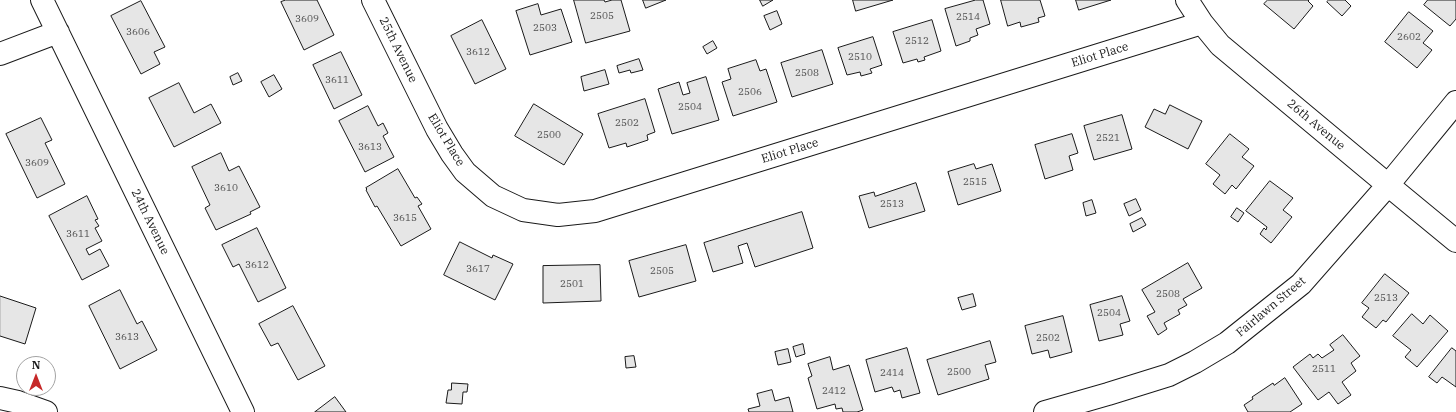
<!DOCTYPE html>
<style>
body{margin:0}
#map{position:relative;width:1456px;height:412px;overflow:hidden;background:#fff;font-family:"IBM Plex Serif",serif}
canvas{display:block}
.north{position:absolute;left:16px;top:356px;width:40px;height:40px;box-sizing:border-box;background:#fff;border:1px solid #a3a3a3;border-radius:50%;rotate:0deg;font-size:11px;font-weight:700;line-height:16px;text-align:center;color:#1a1a1a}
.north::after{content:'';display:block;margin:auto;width:14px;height:18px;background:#c62828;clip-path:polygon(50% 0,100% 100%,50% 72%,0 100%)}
</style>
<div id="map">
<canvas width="1456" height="412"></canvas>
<div class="north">N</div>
</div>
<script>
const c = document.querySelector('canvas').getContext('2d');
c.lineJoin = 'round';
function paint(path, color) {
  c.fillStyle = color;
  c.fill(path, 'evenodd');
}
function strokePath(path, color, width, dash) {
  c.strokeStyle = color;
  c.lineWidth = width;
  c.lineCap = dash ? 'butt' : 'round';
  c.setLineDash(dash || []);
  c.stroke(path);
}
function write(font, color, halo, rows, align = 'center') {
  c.font = font + ' "IBM Plex Serif",serif';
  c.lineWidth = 3;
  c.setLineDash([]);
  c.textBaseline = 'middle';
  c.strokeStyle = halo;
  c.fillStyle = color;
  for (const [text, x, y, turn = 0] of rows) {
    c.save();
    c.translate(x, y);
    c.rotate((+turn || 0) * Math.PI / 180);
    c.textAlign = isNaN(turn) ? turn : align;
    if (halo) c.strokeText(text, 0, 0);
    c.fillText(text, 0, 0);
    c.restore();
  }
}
const building = new Path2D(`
 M286 0H317L334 35 304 50 281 2Z
 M574 0H604L605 2 612 0H621L630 31 586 43Z
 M643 0H666L646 8Z
 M760 0H773L763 6Z
 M853 0H893L856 11Z
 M976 0H983L990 24 976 29 978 35 970 38V41L956 46 945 9Z
 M1001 0H1040L1045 16 1038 18 1039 22 1021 27 1020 22 1008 26Z
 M1076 0H1111L1079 10Z
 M1268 0H1309L1308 1 1313 6 1294 29 1264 4Z
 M1329 0H1345L1351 6 1342 16 1327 2Z
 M1428 0H1456V19L1450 26 1424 5Z
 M141 1 165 47 154 52 160 64 141 74 111 16Z
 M538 4 541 15 561 9 572 42 530 55 516 11Z
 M777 11 782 24 770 30 764 16Z
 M1409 12 1433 31 1423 43 1432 50 1417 68 1385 42Z
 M482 20 506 69 475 84 451 36Z
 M932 20 941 51 924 57 925 60 918 62 917 59 903 63 893 32Z
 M873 37 882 65 870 69 872 73 861 76 860 72 847 75 838 48Z
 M713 41 717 48 707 54 703 47Z
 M822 50 833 84 792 97 781 63Z
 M341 52 362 95 334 109 313 65Z
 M639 59 643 70 631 73 630 70 619 73 617 66Z
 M756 60 760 71 766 69 777 102 733 116 722 82 731 79 728 69Z
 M605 70 609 84 584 91 581 77Z
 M238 73 242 81 233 85 230 77Z
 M274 75 282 89 269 97 261 82Z
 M706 77 719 120 672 134 658 89 679 82 683 95 690 93 687 83Z
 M179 83 194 113 211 104 221 123 174 147 149 98Z
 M645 99 655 132 647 135 648 140 627 147 626 143 609 148 598 114Z
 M534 104 583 134 564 165 515 136Z
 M1170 105 1202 121 1188 149 1145 127 1154 109 1165 114Z
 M368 106 378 126 383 123 388 133 383 136 394 157 365 172 339 121Z
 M1122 115 1132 149 1094 160 1084 126Z
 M41 118 52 140 45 143 65 184 37 198 6 134Z
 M1072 134 1078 153 1069 156 1073 170 1045 179 1035 145Z
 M1230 134 1249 149 1242 157 1254 166 1236 189 1232 185 1225 194 1213 184 1220 175 1206 164Z
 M221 153 229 171 239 166 260 207 250 212 251 214 216 230 205 208 210 205 192 167Z
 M974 164 976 169 992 164 1001 191 958 205 948 172Z
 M398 169 415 198 417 197 422 204 418 206 431 229 401 246 377 206 375 207 366 190 367 189 366 188Z
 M1270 181 1293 198 1283 210 1292 217 1271 243 1260 234 1264 228 1266 230 1267 227 1246 211Z
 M916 183 925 211 869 228 859 196 874 192 875 196Z
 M87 196 98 219 95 220 99 226 95 228 102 241 86 249 89 255 100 249 109 266 82 280 49 216Z
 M1136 199 1141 210 1129 216 1124 204Z
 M1092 200 1096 213 1086 216 1083 203Z
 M1237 208 1244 213 1238 222 1231 217Z
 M802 212 813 248 755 267 747 243 738 246 743 263 713 272 704 243Z
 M1142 218 1146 225 1133 232 1130 224Z
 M257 228 286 288 258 302 239 264 233 267 222 245Z
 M460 242 492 258 493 255 513 264 495 300 444 275Z
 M686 245 696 281 639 297 629 261Z
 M1188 263 1202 288 1183 299 1187 305 1178 310 1180 314 1164 323 1167 329 1158 335 1147 316 1155 312 1142 290Z
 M600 265 601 301 543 303V266Z
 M1385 274 1409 293 1386 322 1383 320 1376 328 1362 317 1369 308 1362 303Z
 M120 290 137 324 142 321 157 350 120 369 89 306Z
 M973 294 976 306 962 310 958 298Z
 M0 296 36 308 25 344 0 336Z
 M1122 296 1130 321 1120 324 1123 335 1099 341 1090 305Z
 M293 306 325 366 298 380 278 343 271 346 259 324Z
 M1412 314 1423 324 1430 315 1448 331 1417 367 1405 357 1411 350 1393 336Z
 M1063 316 1072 352 1050 358 1048 350 1032 354 1025 326Z
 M1343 335 1360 356 1351 363 1356 371 1342 382 1351 395 1338 404 1329 392 1318 400 1293 367 1310 354 1313 358 1318 354 1322 358 1334 350 1330 345Z
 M990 341 996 362 985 365 989 379 938 395 927 360Z
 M803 344 805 354 796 357 793 347Z
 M907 348 920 393 902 398 900 390 894 392 892 387 875 392 866 360Z
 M1452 348 1456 351V387L1442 377 1437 383 1429 377Z
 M788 349 791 362 778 365 775 352Z
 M634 356 636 367 626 368 625 357Z
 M830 357 833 370 849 365 863 410 857 412H843L842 408 836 409 835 404 817 409 808 378 812 376 808 364Z
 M1285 378 1302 404 1290 412H1248L1244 405 1253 399 1252 397 1273 383 1274 385Z
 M452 383 468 384 467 392H463L462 404 446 403 448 390H451Z
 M772 390 775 401 789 397 793 412H749L748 409 760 406 757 394Z
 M335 397 346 412H315Z`);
paint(building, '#e6e6e6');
strokePath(building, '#1a1a1a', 1);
const minor = new Path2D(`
 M42 0 243 412
 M373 0 437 129 452 154 465 172 493 196 523 210 558 215 595 211 1202 23
 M1187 0 1202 23 1220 45 1388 185 1456 241
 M0 54 58 32
 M0 398 18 402 46 412
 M1045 412 1108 394 1169 375 1195 362 1227 343 1301 284 1388 185 1456 102`);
strokePath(minor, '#1a1a1a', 24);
strokePath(minor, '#fff', 22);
write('10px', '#4d4d4d', null, [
 ["2505",602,16],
 ["2514",968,17],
 ["3609",307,19],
 ["2503",545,28],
 ["3606",138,32],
 ["2602",1409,37],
 ["2512",917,41],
 ["3612",478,52],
 ["2510",860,57],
 ["2508",807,73],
 ["3611",337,80],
 ["2506",750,92],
 ["2504",690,107],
 ["2502",627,123],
 ["2500",549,135],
 ["2521",1108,138],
 ["3613",370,147],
 ["3609",37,163],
 ["2515",975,182],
 ["3610",226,188],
 ["2513",892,204],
 ["3615",405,218],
 ["3611",78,234],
 ["3612",257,265],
 ["3617",478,269],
 ["2505",662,271],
 ["2501",572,284],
 ["2508",1168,294],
 ["2513",1386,298],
 ["2504",1109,313],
 ["3613",127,337],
 ["2502",1048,338],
 ["2511",1324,369],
 ["2500",959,372],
 ["2414",892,373],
 ["2412",834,391]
]);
write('12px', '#1a1a1a', '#fff', [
 ["25th Avenue",398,50,64],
 ["Eliot Place",1100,55,-17],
 ["26th Avenue",1316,125,40],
 ["Eliot Place",446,140,59],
 ["Eliot Place",790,151,-17],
 ["24th Avenue",150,222,64],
 ["Fairlawn Street",1271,307,-40]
]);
</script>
